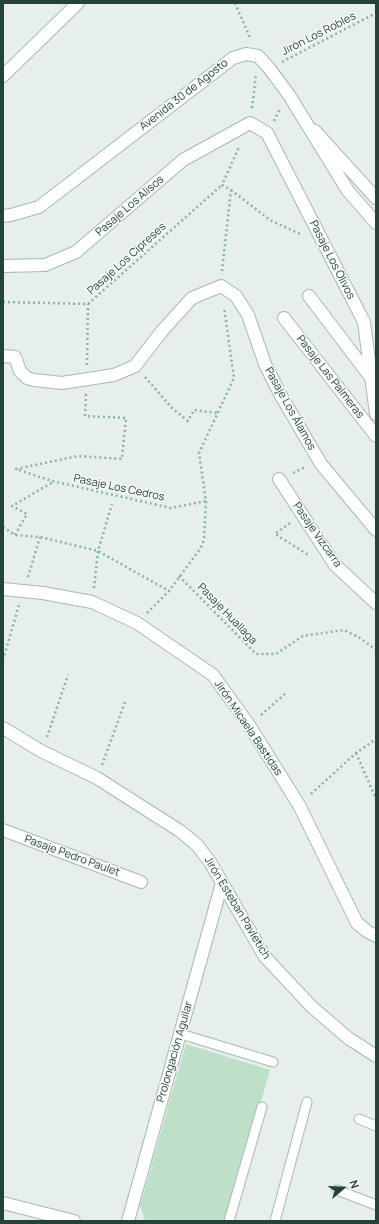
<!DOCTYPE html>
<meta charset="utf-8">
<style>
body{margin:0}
#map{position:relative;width:379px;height:1224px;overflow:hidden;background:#e6efeb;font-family:Manrope,sans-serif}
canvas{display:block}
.frame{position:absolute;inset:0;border:4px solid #24423a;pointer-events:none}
.north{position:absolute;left:323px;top:1168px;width:40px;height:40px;-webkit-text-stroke:3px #f7fbf9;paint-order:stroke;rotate:71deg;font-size:11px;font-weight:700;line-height:16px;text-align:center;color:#24423a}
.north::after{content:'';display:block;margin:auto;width:14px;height:18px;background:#24423a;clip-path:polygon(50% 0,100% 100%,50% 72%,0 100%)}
</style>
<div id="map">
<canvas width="379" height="1224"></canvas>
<div class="frame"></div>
<div class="north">N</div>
</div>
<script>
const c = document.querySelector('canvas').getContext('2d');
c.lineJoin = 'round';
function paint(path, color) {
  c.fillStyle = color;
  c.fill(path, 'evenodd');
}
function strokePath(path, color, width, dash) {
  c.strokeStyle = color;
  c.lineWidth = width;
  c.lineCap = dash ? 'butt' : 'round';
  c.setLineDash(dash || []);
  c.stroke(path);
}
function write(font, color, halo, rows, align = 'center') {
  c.font = font + ' Manrope,sans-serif';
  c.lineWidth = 3;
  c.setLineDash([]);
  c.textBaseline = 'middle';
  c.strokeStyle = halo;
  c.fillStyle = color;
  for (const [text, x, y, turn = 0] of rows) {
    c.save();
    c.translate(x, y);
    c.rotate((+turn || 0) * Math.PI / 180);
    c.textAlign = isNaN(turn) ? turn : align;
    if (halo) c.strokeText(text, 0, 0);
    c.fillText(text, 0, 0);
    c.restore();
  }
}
paint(new Path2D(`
 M186 1044 270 1070 226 1221H149L145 1220 140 1206Z`), '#bfe0c8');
const service = new Path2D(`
 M181 1034 273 1062
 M359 1119 376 1126
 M337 1190 376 1205
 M229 1221 262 1107
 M275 1221 307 1102`);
const minor = new Path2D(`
 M315 131 376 198
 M3 266 45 265 76 252 183 160 250 123 267 133 364 322 376 414
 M309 296 369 375
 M284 318 376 436
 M3 356 15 357 20 371 27 378 34 380 62 383 114 375 135 366 162 331 192 298 221 286 236 296 248 315 265 364 280 394 321 464 376 530
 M279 479 335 565 376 603
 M3 589 43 593 92 602 137 623 213 675 249 725 299 805 357 923 368 932 376 936
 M3 728 41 751 97 778 180 831 197 845 210 862 265 957 312 1007 348 1038 376 1056
 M3 830 141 882
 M3 1203 74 1221
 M128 1221 222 883`);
const tertiary = new Path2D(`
 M3 76 78 3
 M3 216 11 215 39 207 233 58 246 54 258 56 269 68 289 95 348 191 376 223`);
strokePath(service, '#a8b8b2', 11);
strokePath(minor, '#a8b8b2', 14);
strokePath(tertiary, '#a8b8b2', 14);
strokePath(new Path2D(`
 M235 3 251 40
 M282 62 376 13
 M252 108 256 75
 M274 121 280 109
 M231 190 270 220 302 235
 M222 271 231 190 222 185 239 147
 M3 302 88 304 222 185
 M87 365 88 304
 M145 377 172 408 188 421 194 410 217 413
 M86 394 85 416 126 418 122 459 78 456 16 469 52 481 171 508 206 501
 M293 473 305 467
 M290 523 275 534 310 556
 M3 527 15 535 40 537 98 551 169 591
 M15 535 27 514 12 506 53 482
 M179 576 256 654H276L303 636 344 630 360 638 376 650
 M28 577 40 537
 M94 588 98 551 112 504
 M147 613 169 591 200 549 204 540 206 501 199 453 234 378 224 307
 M3 660 19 605
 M261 715 286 693
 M47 737 68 675
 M356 753 376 799
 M102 765 125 702
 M311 794 356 753 376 739`), '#86b3a5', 2.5, [2, 3]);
strokePath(service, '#fff', 9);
strokePath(minor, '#fff', 12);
strokePath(tertiary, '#fff', 12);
write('11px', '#24423a', '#f7fbf9', [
 ["Jirón Los Robles",319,34,-27],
 ["Avenida 30 de Agosto",184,95,-38],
 ["Pasaje Los Alisos",130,206,-41],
 ["Pasaje Los Cipreses",127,259,-42],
 ["Pasaje Los Olivos",332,260,63],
 ["Pasaje Las Palmeras",330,377,52],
 ["Pasaje Los Álamos",290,409,61],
 ["Pasaje Los Cedros",119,488,12],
 ["Pasaje Vizcarra",317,535,55],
 ["Pasaje Huallaga",227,614,46],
 ["Jirón Micaela Bastidas",248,728,56],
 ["Pasaje Pedro Paulet",72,856,20],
 ["Jirón Esteban Pavletich",237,908,59],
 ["Prolongación Aguilar",175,1052,-74]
]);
</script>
